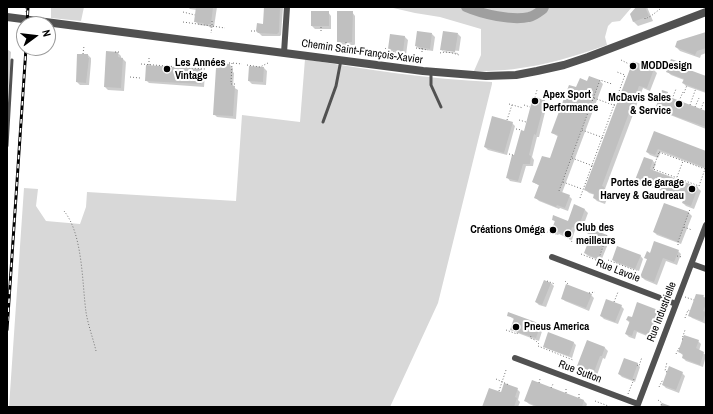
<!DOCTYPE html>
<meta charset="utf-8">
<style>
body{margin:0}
#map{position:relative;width:713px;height:414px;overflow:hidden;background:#fff;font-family:"Archivo Narrow",sans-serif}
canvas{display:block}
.frame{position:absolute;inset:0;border:8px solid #000;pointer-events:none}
.north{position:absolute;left:16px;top:16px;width:40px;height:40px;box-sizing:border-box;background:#fff;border:1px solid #999;border-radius:50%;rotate:75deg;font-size:11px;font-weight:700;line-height:16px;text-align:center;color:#000}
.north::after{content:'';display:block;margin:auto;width:14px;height:18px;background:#000;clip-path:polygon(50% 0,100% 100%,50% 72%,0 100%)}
</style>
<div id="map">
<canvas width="713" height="414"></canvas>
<div class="frame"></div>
<div class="north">N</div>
</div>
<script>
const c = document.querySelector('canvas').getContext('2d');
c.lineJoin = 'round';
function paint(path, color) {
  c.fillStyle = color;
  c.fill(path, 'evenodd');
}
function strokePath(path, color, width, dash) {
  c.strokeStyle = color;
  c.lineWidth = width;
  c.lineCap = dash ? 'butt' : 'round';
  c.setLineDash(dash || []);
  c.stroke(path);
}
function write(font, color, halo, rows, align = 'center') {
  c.font = font + ' "Archivo Narrow",sans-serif';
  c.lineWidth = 4;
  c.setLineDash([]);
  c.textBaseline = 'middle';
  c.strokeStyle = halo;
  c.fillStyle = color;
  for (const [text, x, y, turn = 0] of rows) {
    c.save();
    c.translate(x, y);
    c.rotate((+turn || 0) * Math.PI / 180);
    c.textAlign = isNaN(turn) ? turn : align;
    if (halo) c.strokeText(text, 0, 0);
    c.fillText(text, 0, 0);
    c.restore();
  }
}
paint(new Path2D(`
 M51 7H84L81 21 51 18Z
 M389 7H632L620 21 612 22 608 26 605 37 607 45C562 61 522 72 474 71L481 55V29L440 17 415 13Z
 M305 59C367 70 429 79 492 82V84L438 303 390 407H9L24 188 38 189 36 206 46 221 80 224 86 207 87 192 236 201 242 115 300 122Z`), '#d8d8d8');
paint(new Path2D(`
 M188 7H217L214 27H211V28L208 26 199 25 196 22 197 10 190 9Z
 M265 7H283L281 35 280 36H262L258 32 264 25Z
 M637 7H647L653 21 638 26 634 22 631 14Z
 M328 12 331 16V29H315L312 26Z
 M352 12 355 16V45H341L338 42Z
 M706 33V53L701 55 700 58 680 51 676 47 678 42Z
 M432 34 435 37 433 51 419 49 416 46Z
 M458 34 461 37 459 51 443 49V51L458 53V54L444 52 441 49Z
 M391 35 405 37 408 40 406 55 392 52 389 49Z
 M7 49 11 52 7 114Z
 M118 53 121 56V59H123L126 62 124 91 108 90 105 87Z
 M88 55 91 58V62L89 85H80L77 82Z
 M633 62 654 70 657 73 650 91 643 88 605 189 609 194 605 204 597 201 594 198 595 195 589 193 586 190Z
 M230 65 233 68V72L234 73 233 87 238 90 236 119 217 117 214 114 219 69Z
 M688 66 691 69 690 71 706 77V93L686 86 683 83 684 80 671 75 668 72Z
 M264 68 267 71 266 85 252 84 249 81Z
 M202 70 205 73 204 87 149 83 146 80Z
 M590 77 600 81 603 84 562 193 569 196 572 199 568 211 560 208 559 209 539 201 536 198 540 186 533 182 550 160 559 137 552 133 577 89 588 82Z
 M668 93 671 96 670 99 706 112V129L660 111 657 108Z
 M544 101 547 104 539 137H537L532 157 534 160 533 166H526L521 183 510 181 507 177 525 132Z
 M512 123 515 126 507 155 488 150 485 147Z
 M655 133 706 152V169L661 152 658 158 650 155 647 152Z
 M645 158 653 161 656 164 653 171 698 188 701 191 694 209 686 206 683 203 684 199 640 183 637 180Z
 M665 204 689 213 692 216 681 244 657 235 654 232Z
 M575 206 585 210 588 213 581 232 575 230 572 240 559 234 558 235 555 234 552 231 555 222 553 219 568 222Z
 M586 232 607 236 610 239 601 261 588 256 585 253 591 236Z
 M678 251 681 254 677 265 666 261 657 285 645 280 642 277 648 260 646 258 650 254Z
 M640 255 643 259 639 271 616 263 613 260Z
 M551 283 554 286 546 307 539 305 536 302Z
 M591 295 594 298 589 311 565 301 562 298Z
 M703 296 706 299V324L692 318 689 315Z
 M621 306 624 309 618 324 604 319 601 316Z
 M657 311 661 314 652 338 637 332 635 339 629 337 626 334 630 323 627 320Z
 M508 315 540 325 543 328 539 341 515 332 512 329 515 320Z
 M588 341 605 348 608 351 605 359 603 358 597 375 582 369 579 366Z
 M698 341 701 344 699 351 706 355 703 367 686 361 683 358 684 356 679 352Z
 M573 342 576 345 572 358 548 349 545 346Z
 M637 364 640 367 635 382 622 377 619 374Z
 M682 373 685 376 679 393 666 388 663 385Z
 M517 389 520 392 518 400 520 402 518 407H483L502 393Z
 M526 401H584L587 404 586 407H536L529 404Z`), '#0003');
strokePath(new Path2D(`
 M466 7C482 14 512 21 529 17 534 16 539 12 543 9L544 7`), '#9f9f9f', 10);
paint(new Path2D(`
 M196 7H213L211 24H208L207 26 203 23 194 22Z
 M264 7H280L279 32 277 34 258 33 256 31 257 23 263 24Z
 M636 7H645L649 16 633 22 630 14Z
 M311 11H329V26H311Z
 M337 11H353L352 42H337Z
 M417 31 432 33 430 49 415 46Z
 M443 31 458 33 455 52 440 50Z
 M706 32V48L697 51 695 55 675 47 677 41Z
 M390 34 405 36 403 52 388 49Z
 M106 51 118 52V57L123 58 121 88 104 87Z
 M77 54H88V58H89L86 83 76 82Z
 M671 59 689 65 687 69 706 76V92L682 83 684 79 666 72Z
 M633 61 654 69 647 88 639 86 602 186 604 187 606 190 602 202 593 198 594 194 584 190Z
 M218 63 230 64V69H232L231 85 235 86 233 116 213 115 216 68H218Z
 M146 65 202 69 201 84 145 81Z
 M249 66 264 67 263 82 248 81Z
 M589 76 600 80 559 191 570 195 565 208 557 205 556 207 534 198 539 185 532 182 542 156 550 158 558 135 551 133 569 85 576 87 580 78 587 81Z
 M662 90 668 92 667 96 706 111V127L655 109Z
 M533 97 545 100 536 135 534 134 529 155 531 156 530 164H523L518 181 506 178 512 155H514L521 130 524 131Z
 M492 116 513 122 504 153 484 147Z
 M654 131 706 151V168L658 149 655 155 646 152Z
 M644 157 653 160 650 169 698 187 691 206 682 203 684 198 635 180Z
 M664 203 689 212 678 242 653 232Z
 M574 204 585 209 578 229 572 227 569 238 565 236 566 235 556 231 555 233 551 231 555 221 552 220 553 215 568 221Z
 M587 227 607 235 598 259 584 253 591 235 585 232Z
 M654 241 679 250 674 262 663 258 654 282 640 277 647 259 644 258 647 251 650 253Z
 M617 246 641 255 635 269 612 260Z
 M544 280 551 283 542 305 535 302Z
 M566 284 592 294 586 308 561 299Z
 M696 294 704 295 703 297 706 298V304L703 311 706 312 703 321 688 316Z
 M606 299 622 305 615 322 600 316Z
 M637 302 658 310 648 335 634 330 632 336 625 334 630 321 626 320 628 316 632 317Z
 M508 312 541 324 536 338 510 330 514 318 507 316Z
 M548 332 574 342 569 356 543 347Z
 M684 335 699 340 696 348 704 352 700 365 682 358 683 354 678 352Z
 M587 340 605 347 602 356H600L594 372 577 366Z
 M624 358 638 363 632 380 618 374Z
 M669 366 683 372 676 390 662 385Z
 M532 380 584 400 582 407H539L524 401Z
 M504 383 518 388 515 397 517 398 514 407H482L489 388 501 392Z
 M662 403 673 407H660Z`), '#c0c0c0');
strokePath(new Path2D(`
 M26 12V7
 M183 12 195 15
 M645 18V19L651 16 660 9
 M212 21V26L225 28
 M183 22 212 26 211 33
 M251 31H256
 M321 31V26
 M346 42V46
 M385 48C391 54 399 50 404 55
 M416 48 428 50
 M115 52H120
 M422 52V47
 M440 53C446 51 453 53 459 55
 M83 54 84 46
 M621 60 631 65
 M233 63 242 64
 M141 64 205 69
 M224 64V63H232L231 84H235
 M149 65V56
 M247 65 260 67 268 63
 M200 68V60
 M130 77 140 78
 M547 92 557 96
 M684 93 687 85
 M535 97 537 90
 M594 98 616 106
 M672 99 676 89
 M679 101 683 92
 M509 104 523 108
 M524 105 530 107
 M690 105 696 88
 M695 107 699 98
 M701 109 704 101
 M507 120 512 105
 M519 120 526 122
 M516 129 522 130
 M582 130 604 138
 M659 152 705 169 699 186 653 169Z
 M509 154 513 155
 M572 158 593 166
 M677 177 683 161
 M563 182 582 189
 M559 191 600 80 612 84
 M580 198 625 75 617 72
 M64 211C83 234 82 283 86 312 88 325 93 338 96 351
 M684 227 692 230
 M541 235 550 231 556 234
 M564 236 570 239 572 242
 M678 245V242L690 209
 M581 254 601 262
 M677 256 682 257
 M608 260 637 271
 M598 261 607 235
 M547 281 555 284
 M565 281 569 285
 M589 293 595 292
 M685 297 694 300
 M614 302 618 292
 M685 318 688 310 690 311
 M506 330 517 334 518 332
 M531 336 530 338 535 340 539 344
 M683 339H682L685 330
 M647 340 658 310
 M538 346 573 360
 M676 354 679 348H680
 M637 365 639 366 642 357
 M571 366 580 369 581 367
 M589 370 588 372 596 375
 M667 372 665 371 667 362
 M496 379 509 385
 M539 383 540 379
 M659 387 662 381H663
 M551 388 553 384
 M499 391 506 370
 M566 393V389
 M579 394V398
 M628 394 634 379H632
 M658 400 662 403 660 407
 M595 401 611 407`), '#737373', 1, [1, 2]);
strokePath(new Path2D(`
 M431 72V85L441 107
 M323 122 336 86 341 60
 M7 146 12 60`), '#515151', 3);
strokePath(new Path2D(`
 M284 53 287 7
 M552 257 676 304
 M692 264 706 269
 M515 358 638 404
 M637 407 706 225`), '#515151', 6);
strokePath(new Path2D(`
 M7 17 423 71 486 76 516 75 537 71 564 65 588 57 706 12`), '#515151', 8);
const rail = new Path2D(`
 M27 24 28 7
 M7 330 26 48`);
strokePath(rail, '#000', 3);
strokePath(rail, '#fff', 1.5, [4.5]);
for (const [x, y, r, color] of [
 [633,66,4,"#000"],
 [167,69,4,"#000"],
 [535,101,4,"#000"],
 [679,104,4,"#000"],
 [692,189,4,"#000"],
 [553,230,4,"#000"],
 [568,234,4,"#000"],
 [516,327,4,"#000"]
]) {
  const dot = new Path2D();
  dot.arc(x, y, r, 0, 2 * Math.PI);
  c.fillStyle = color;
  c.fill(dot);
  strokePath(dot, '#fff', 1.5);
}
write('11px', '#000', '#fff', [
 ["Chemin Saint-François-Xavier",362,52,8],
 ["Rue Lavoie",618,271,21],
 ["Rue Industrielle",662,312,-69],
 ["Rue Sutton",580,372,21]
]);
write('bold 11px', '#000', '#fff', [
 ["Les Années",175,63],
 ["Vintage",175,76],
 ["MODDesign",641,66],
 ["Apex Sport",543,95],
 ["Performance",543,108],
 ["McDavis Sales",671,98,"right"],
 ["& Service",671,111,"right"],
 ["Portes de garage",684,183,"right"],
 ["Harvey & Gaudreau",684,196,"right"],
 ["Club des",576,228],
 ["meilleurs",576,241],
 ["Créations Oméga",545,230,"right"],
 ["Pneus America",524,327]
], 'left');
</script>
